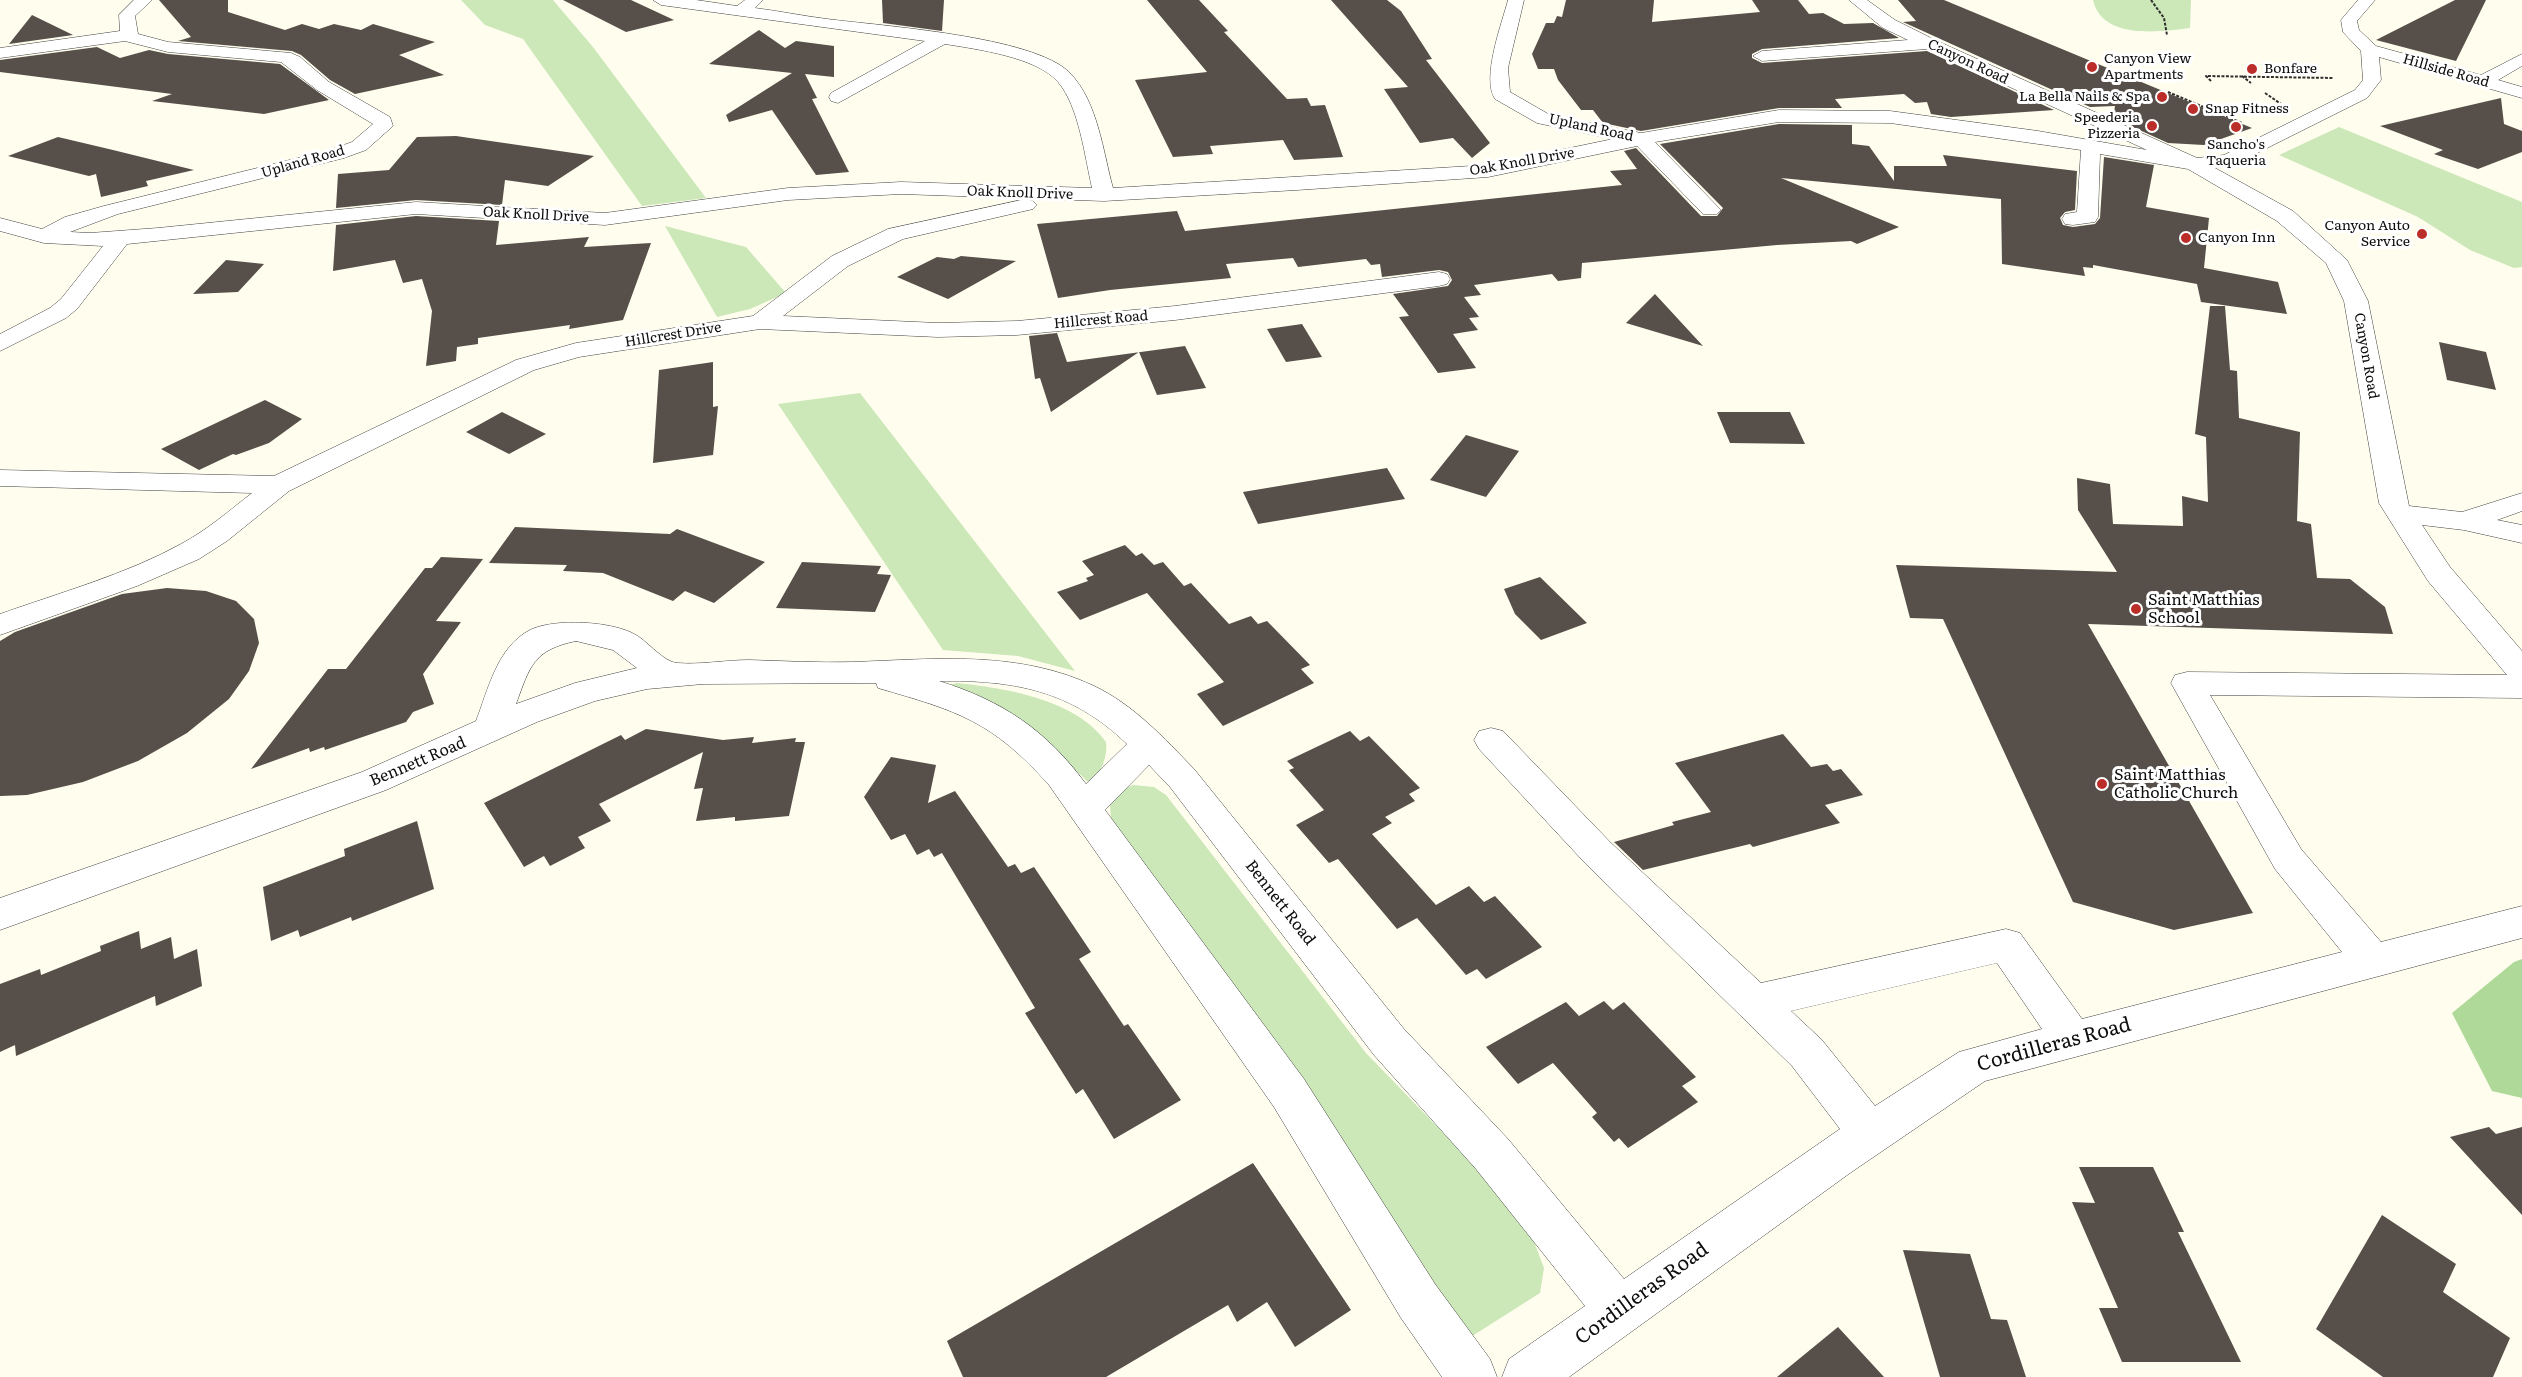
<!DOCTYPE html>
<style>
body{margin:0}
canvas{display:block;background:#fffdee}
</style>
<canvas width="2522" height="1377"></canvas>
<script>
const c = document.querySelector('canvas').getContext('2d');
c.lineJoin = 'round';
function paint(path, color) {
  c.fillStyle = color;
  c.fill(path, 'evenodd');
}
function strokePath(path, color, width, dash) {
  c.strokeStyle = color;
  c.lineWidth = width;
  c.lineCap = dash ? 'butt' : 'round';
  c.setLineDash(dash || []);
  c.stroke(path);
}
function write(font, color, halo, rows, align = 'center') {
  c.font = font + ' Literata,serif';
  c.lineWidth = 6;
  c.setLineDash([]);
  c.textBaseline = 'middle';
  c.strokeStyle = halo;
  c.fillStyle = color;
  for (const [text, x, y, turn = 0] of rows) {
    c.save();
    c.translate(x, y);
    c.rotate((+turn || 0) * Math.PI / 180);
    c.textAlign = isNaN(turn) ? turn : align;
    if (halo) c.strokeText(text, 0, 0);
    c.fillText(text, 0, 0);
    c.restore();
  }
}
paint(new Path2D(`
 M461 0H553L593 47 706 198 642 206 523 39 485 25Z
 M2093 0H2191L2190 28C2159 32 2102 40 2093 0Z
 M2339 127 2522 202V267L2514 268 2470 250 2418 217 2279 155Z
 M665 226 746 247 786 293 750 309 717 317Z
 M860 393 1075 671 1018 656 943 650 778 404Z
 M957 683C1004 688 1076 699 1106 742 1108 755 1101 777 1088 782L1038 734 993 702 949 685Z
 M1133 785 1154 787 1166 795 1366 1053 1481 1172 1533 1239 1544 1268 1540 1293 1466 1340 1111 821 1110 804 1126 788Z`), '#cde8b8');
paint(new Path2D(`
 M2522 959V1098L2492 1091 2452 1013 2514 962Z`), '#afd998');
paint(new Path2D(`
 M159 0H228V12L285 30 302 24 319 29 334 24 361 30 373 24 435 42 399 55 444 75 355 94 330 80 301 55 292 51 178 41 191 37Z
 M563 0H631L674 20 626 32Z
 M882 0H944L942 31 883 23Z
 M1147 0H1199L1228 31 1224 32 1287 99 1307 98 1311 106 1325 105 1343 157 1294 160 1283 140 1210 146 1213 154 1173 157 1135 80 1207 72Z
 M1331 0H1387L1401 11 1432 59 1426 60 1490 143 1472 158 1453 138 1420 143 1384 89 1408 87Z
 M1566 0H1654L1652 22 1760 12 1752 0H1798L1809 14 1823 13 1844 24 1873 23 1899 38 1762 49 1752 54V58L1762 63 1927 51 2054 110 1951 117 1931 114 1927 102 1915 103 1904 94 1835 99 1842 108H1779L1641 131 1603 123 1593 110H1581L1558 80 1554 69H1538L1532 54 1546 23H1554L1557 16 1562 17Z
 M1898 0H1944L2252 128 2204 145 2168 143 2113 118 2115 106 2090 107 1903 22 1916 21Z
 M2455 0H2486L2456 61 2376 40Z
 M32 15 73 35 9 44Z
 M759 30 785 48 796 41 834 46V77L805 74 817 98 812 99 849 172 816 175 772 110 729 122 726 115 792 73 709 64Z
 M97 47 120 58 149 50 168 54 280 64 329 100 264 114 152 101 172 94 0 72V60Z
 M2501 98 2504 124 2522 131V152L2478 169 2434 154 2443 150 2380 126Z
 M1779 124 1852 125V144L1869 146 1894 181V166H1947L1943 155 2077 171 2075 210 2065 212 2060 218 2063 225 2073 227 2095 224 2100 218 2104 157 2154 165 2146 207 2209 218 2204 268 2278 282 2287 314 2201 302 2197 284 2093 265V268L2083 267 2085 276 2002 264 2001 199 1781 178 1899 227 1857 244 1851 241 1777 245 1582 263 1581 278 1558 281 1552 274 1474 285 1481 295 1464 297 1479 317 1469 318 1478 330 1453 334 1476 368 1438 373 1399 317 1409 316 1393 294 1448 286 1452 280 1448 272 1439 270 1382 277 1380 264 1371 265 1366 259 1298 267 1293 258 1226 264 1231 278 1110 290 1058 298 1037 224 1177 211 1185 231 1622 185 1610 171 1637 169 1624 151 1636 148 1701 216H1717L1723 208 1660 144Z
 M456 136 594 156 548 186 505 180 502 205 416 200 336 208 338 174 389 170 417 137Z
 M58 137 113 150 194 170 146 181 148 186 101 197 96 174 89 176 8 156Z
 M416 216 499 221 496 245 589 237 584 247 651 243 623 320 569 329 570 325 478 338V344L457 347 456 361 426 366 432 311 422 279 403 283 395 260 333 271 336 225Z
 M961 256 1016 261 948 299 897 277 937 257 954 259Z
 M226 260 264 264 238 292 193 294Z
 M1655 294 1703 346 1626 323Z
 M2210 306H2225L2230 370 2237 371 2239 418 2300 432 2297 521 2311 524 2317 578 2350 579 2385 607 2393 634 2088 624 2253 913 2174 930 2073 902 1943 619 1910 618 1896 565 2117 572 2078 510 2077 478 2110 484 2113 524 2183 526 2182 496 2208 502 2206 437 2195 434Z
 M1302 324 1322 357 1286 362 1267 329Z
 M1057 333 1067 362 1185 346 1206 388 1157 395 1139 352 1051 412 1040 378 1035 379 1029 336Z
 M2439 342 2486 352 2496 390 2447 380Z
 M713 362V407L718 406 713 455 653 463 659 370Z
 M265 400 302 419 269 443 236 455 233 454 199 470 161 449Z
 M502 412 546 434 509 454 466 432Z
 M1717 412H1790L1805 444 1730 443Z
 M1466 435 1519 451 1486 497 1430 480Z
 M1387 468 1405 499 1258 524 1243 492Z
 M515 527 670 534 677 529 765 562 714 603 685 591 673 601 603 573 563 571 567 565 489 563Z
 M1125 545 1136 556 1142 553 1154 565 1163 562 1184 586 1191 583 1229 624 1251 616 1258 624 1267 621 1310 665 1301 669 1314 683 1223 726 1197 694 1224 682 1147 593 1080 620 1057 592 1088 581 1086 578 1094 575 1082 561Z
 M441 557 483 559 436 621 461 622 423 674 434 704 413 712 406 722 325 750 324 747 310 752 309 748 251 769 328 669H346L425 568H432Z
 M802 562 881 566 877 574 891 575 875 612 776 608Z
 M1540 577 1587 623 1541 640 1515 614 1504 589Z
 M167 588 206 591 236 601 254 619 259 643 249 671 229 699 187 733 138 761 83 782 27 795 0 796V641L15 632 122 594Z
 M646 729 723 740 754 737 752 743 796 738 795 742H805L789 816 735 821V817L696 821 703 788 694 789 703 752 599 804 611 821 578 837 585 848 550 866 544 856 524 867 484 803 621 735 625 740Z
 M1350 731 1360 741 1369 736 1420 788 1409 794 1415 801 1385 817 1392 823 1372 834 1436 905 1469 886 1484 902 1495 896 1542 947 1486 979 1477 969 1466 975 1417 918 1397 929 1338 859 1329 863 1296 825 1324 810 1289 770 1294 768 1287 761Z
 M1783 734 1811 767 1827 764 1833 771 1841 769 1863 795 1825 805 1840 823 1753 847 1750 844 1643 870 1614 842 1674 825 1672 822 1711 812 1675 763Z
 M891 757 936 765 928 803 955 791 1008 867 1015 864 1021 873 1034 867 1091 952 1079 959 1124 1026 1128 1024 1181 1100 1114 1139 1083 1089 1076 1094 1025 1013 1035 1008 942 853 934 857 929 849 917 855 905 834 891 840 864 797Z
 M417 821 434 889 352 921 351 917 300 937 298 930 271 941 263 887 345 856 344 849Z
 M139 931 141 949 171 937 174 959 197 949 202 986 156 1006 155 996 16 1056 15 1045 0 1052V984L40 969 41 975 101 951 100 946Z
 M1604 1001 1613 1010 1624 1002 1696 1077 1682 1086 1698 1102 1628 1148 1619 1138 1614 1142 1592 1117 1597 1113 1553 1063 1518 1084 1486 1047 1566 1002 1579 1016Z
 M2489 1127 2496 1134 2522 1127V1215L2450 1137Z
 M1253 1163 1351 1310 1295 1347 1267 1302 1237 1322 1228 1305 1106 1377H963L947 1341Z
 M2079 1167H2153L2184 1232H2178L2241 1362H2122L2099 1308H2118L2072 1202 2095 1203Z
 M2382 1215 2456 1264 2443 1292 2510 1338 2493 1377H2383L2316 1329Z
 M1903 1250 1970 1254 1991 1319 2007 1320 2026 1377H1940Z
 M1838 1327 1884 1377H1777Z`), '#564f4a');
const minor = new Path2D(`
 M134 0H152L135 16 138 34 168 42 291 53 300 57 329 82 390 117 393 126 366 150 344 158 118 214 70 232 90 233 158 228 416 202 605 213 788 188 901 182 1092 188C1085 158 1079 106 1058 82 1037 57 976 49 945 44L838 103 831 101 829 97 831 93 925 41 661 5 653 0H696L737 6 745 0H763L755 8C779 11 803 16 827 19 881 26 1034 36 1070 73 1098 102 1103 152 1113 188L1488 165 1613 139 1537 123 1495 99C1481 78 1502 23 1508 0H1524L1508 68 1510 92 1550 115 1641 133 1779 110 1890 111 2038 131 2147 150 1927 49 1762 61 1753 56 1762 51 1908 40 1883 28 1849 0H1867L1895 20 1935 40 2197 158 2224 155 2355 90 2363 80 2361 51 2343 32 2341 20 2358 0H2375L2357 21 2359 30 2376 46 2481 75 2522 54V66L2498 80 2522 87V98L2379 57 2381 80 2367 98 2235 164 2215 168 2293 211 2347 260 2368 301 2409 506 2462 512 2522 493V511L2497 520 2522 525V543L2464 530 2422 525 2450 567 2522 651V698L2210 695 2301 849 2381 942 2522 906V938L1985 1081 1850 1173 1569 1377H1502L1509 1359 1585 1306 1476 1169 1374 1055 1170 787 1149 765 1105 810 1304 1079 1435 1284 1490 1359 1497 1377H1442L1401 1318 1274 1107 1049 785C992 721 958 711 878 688L876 683 703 684 647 689 595 701 537 722 386 790 0 930V898L362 772 476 721C488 690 497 647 530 630 554 618 613 621 636 635 648 642 664 662 677 663 700 665 726 660 749 660 784 661 819 663 853 662 935 659 1018 650 1094 686 1134 705 1164 738 1194 769L1404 1029 1508 1139 1624 1279 1840 1129 1792 1066 1585 863 1479 749 1474 740 1479 731 1491 728 1503 731 1611 843 1761 983 2006 929 2020 933 2082 1019 2342 952 2275 869 2171 683 2175 675 2187 672 2507 675 2428 581 2379 503 2344 301 2326 263 2277 221 2188 169 2100 154 2098 217 2095 222 2073 225 2065 224 2062 219 2065 214 2077 212 2081 150 1890 123 1779 122 1655 142 1717 206 1721 210 1717 214H1703L1637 146 1488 177 1297 190 1104 201 901 194 788 200 605 225 416 214 127 244 77 309 66 318 0 351V334L50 308 61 299 103 246 44 243 0 231V218L42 229 65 217 104 206 330 150 352 142 373 124 317 90 281 62 168 52 125 41 0 58V48L120 31 119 15ZM576 641 613 650 637 668 575 683 516 704C530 666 533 650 576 641ZM939 681C1014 680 1071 690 1127 744L1086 784C1046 730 1003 701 939 681ZM1997 963 2042 1029 1959 1052 1875 1106 1822 1040 1791 1011Z
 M1026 199 1033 201 1037 205 1033 209 903 239 848 266 783 316 938 323 1017 321 1175 306 1439 272 1447 274 1450 279 1447 284 1439 286 1175 320 1017 335 938 337 760 329 579 357 534 370 289 491 227 541 199 559 137 586 0 635V614C59 593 127 574 181 544 207 530 229 511 252 493L0 486V470L274 476 516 360 576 343 753 316 832 256 888 229Z`);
strokePath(minor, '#404040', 1);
strokePath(new Path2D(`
 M2151 0 2164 18 2167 35
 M2242 76 2251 83
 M2211 81 2206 76 2333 78
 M2168 92 2242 123
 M2265 93 2281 104`), '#2f2f2f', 2, [3, 1.5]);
paint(minor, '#fff');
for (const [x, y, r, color] of [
 [2092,67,6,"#ba2d28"],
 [2252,69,6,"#ba2d28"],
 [2162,97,6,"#ba2d28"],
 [2193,109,6,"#ba2d28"],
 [2152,126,6,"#ba2d28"],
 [2236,127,6,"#ba2d28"],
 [2422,234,6,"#ba2d28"],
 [2186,238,6,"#ba2d28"],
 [2136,609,6,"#ba2d28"],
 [2102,784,6,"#ba2d28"]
]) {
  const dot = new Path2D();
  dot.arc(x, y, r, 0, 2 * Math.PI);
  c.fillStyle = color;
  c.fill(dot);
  strokePath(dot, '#fff', 2);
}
write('14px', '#0d0d0d', '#fff', [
 ["Canyon View",2104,59],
 ["Apartments",2104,75],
 ["Bonfare",2264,69],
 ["La Bella Nails & Spa",2150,97,"right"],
 ["Snap Fitness",2205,109],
 ["Speederia",2140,118,"right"],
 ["Pizzeria",2140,134,"right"],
 ["Sancho's",2236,145,"center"],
 ["Taqueria",2236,161,"center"],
 ["Canyon Auto",2410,226,"right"],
 ["Service",2410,242,"right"],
 ["Canyon Inn",2198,238]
], 'left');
write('14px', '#0d0d0d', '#fff', [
 ["Canyon Road",1968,62,25],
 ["Hillside Road",2446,71,16],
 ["Upland Road",1591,128,12],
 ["Upland Road",303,162,-16],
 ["Oak Knoll Drive",1522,162,-10],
 ["Oak Knoll Drive",1020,193,2],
 ["Oak Knoll Drive",536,215,3],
 ["Hillcrest Road",1101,320,-5],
 ["Hillcrest Drive",673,335,-9],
 ["Canyon Road",2366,356,80]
]);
write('16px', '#0d0d0d', '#fff', [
 ["Saint Matthias",2148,600],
 ["School",2148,618],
 ["Saint Matthias",2114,775],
 ["Catholic Church",2114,793]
], 'left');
write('16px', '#0d0d0d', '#fff', [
 ["Bennett Road",418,762,-23],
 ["Bennett Road",1280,903,52]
]);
write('20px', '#0d0d0d', '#fff', [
 ["Cordilleras Road",2054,1045,-15],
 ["Cordilleras Road",1642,1294,-36]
]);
</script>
